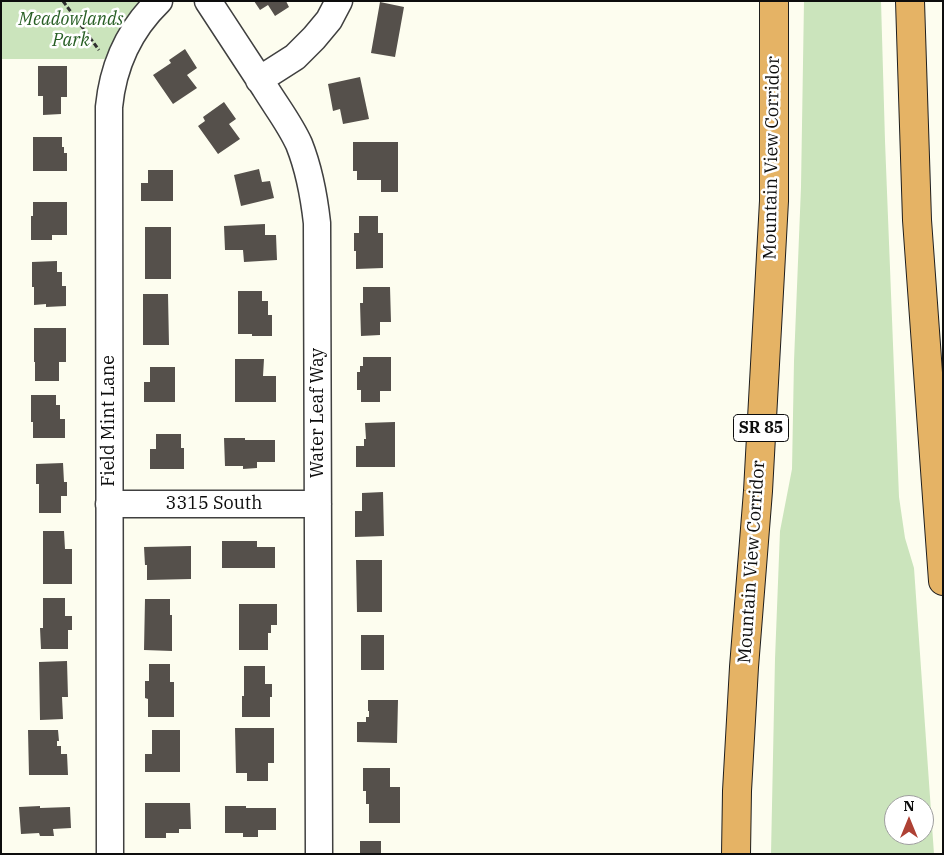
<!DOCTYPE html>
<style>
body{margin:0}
#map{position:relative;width:944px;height:855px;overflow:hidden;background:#fdfdef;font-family:"IBM Plex Serif",serif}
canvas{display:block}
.frame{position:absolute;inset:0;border:2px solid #0d0d0d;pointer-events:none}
.north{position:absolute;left:884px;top:795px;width:50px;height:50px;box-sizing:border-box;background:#fff;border:1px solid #9e9e9e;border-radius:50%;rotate:0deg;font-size:14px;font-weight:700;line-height:20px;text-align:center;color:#0d0d0d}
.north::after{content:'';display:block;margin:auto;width:18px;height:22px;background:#ae4134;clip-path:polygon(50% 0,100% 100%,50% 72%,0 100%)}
</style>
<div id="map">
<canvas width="944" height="855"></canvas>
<div class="frame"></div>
<div class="north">N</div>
</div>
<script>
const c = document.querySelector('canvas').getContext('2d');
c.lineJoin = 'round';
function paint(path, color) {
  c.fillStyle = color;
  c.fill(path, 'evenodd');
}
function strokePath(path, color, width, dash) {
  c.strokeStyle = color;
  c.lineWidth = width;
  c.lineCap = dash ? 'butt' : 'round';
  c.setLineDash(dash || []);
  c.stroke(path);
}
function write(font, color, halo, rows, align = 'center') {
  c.font = font + ' "IBM Plex Serif",serif';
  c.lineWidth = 5;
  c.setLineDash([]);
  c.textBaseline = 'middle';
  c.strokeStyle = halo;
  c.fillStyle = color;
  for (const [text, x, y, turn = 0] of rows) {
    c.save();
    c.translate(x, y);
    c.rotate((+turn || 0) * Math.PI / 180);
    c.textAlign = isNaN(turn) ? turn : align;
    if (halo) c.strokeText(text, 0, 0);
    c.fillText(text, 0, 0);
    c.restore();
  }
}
paint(new Path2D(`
 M1 1H140C125 18 114 38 105 59H1Z
 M804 1H881L885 141 899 497 905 538 914 568 934 854H771L775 659 780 531 792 469 794 361 801 187ZM894 805H924V835H894Z`), '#cbe4bc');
paint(new Path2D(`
 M254 1H286L289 7 275 16 268 5 260 10Z
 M380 2 404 7 395 57 371 53Z
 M185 49 197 68 187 75 197 88 173 104 153 75 171 63 169 60Z
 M38 66H67V97H61V114L43 115V96H38Z
 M360 77 369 119 343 124 340 109 333 111 328 84Z
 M224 102 236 119 229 124 240 139 218 154 198 126 205 121 203 117Z
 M33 137H62V147H64V153H67V171H33Z
 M353 142H398V192H381V180H357V171H353Z
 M259 169 262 182 270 181 274 198 241 206 234 175Z
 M148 170H173V201H141V183H148Z
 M33 202H67V235H52V240H31V216H33Z
 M359 216H378V233H383V268L356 269V251H354V233H359Z
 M265 224V235H276L277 260 244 262 243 250H225L224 226Z
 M145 227H171V279H145Z
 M57 261V272H62V286H66V306L46 307V304L34 305V287H32V262Z
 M363 287H390L391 322H380V335L361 336 360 303H363Z
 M238 291H262V301H268V315H272V336H252V334H238Z
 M143 294H168L169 345H143Z
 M34 328H66V362H59V381H35V362H34Z
 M363 357H391V391H380V402H361V390H357V372H360V366H363Z
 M235 359H264L263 376H276V402H235Z
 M150 367H175V402H144V382H150Z
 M31 395H56V405H60V419H65V438H33V422H31Z
 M395 422V467H356V446H364V439H366L365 423Z
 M156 434H181V448H184V469H150V449H156Z
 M224 438H245V440H275V462H257V468L243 469V466H225Z
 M63 463 64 482H67V496H61V513H39V484H36V464Z
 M383 492 384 536 355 537V511H362V493Z
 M43 531H64L65 549H72V584H43Z
 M222 541H257V547H275V568H222Z
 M191 546V579L147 580V565H145L144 547Z
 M356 560H382V612H357Z
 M43 598H65V616H72V630H68V649H41L40 628H43Z
 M145 599H170V615H172V651L144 650Z
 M239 604H277V625H271V633H268V650H239Z
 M361 635H384V670H361Z
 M67 661 68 697H62L63 719 40 720 39 662Z
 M149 664H170V682H174V717H148V699L145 698V681H149Z
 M244 666H265V684H272V697H270V717H242V696H244Z
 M368 700H398L397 743 357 742V722H366V717H369V711H368Z
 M235 728H274V763H268V781H247V773H236Z
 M28 730H58L59 741H57V746H61V754H67L68 775H29Z
 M152 730H180V772H145V754H152Z
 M363 768H390V787H400V823H369V804H366V791H363Z
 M145 803H190L191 829H179V833H166V838H145Z
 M40 806V808L70 807 71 828 53 829 54 836H40L39 833 21 834 19 807Z
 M225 806H246V808H276V830H258V837H243V833H225Z
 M360 841H381V854H360Z`), '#55504b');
const minor = new Path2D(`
 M208 1C227 30 246 59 265 88 276 106 290 124 299 144 309 169 314 196 317 223L319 854
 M259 80 295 57 314 38 329 20 339 1
 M109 504H318
 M110 854 109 107C113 66 129 30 159 1`);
const highway = new Path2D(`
 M910 1 917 220 943 581
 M736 854 737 791 744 667 758 491 774 201V1`);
strokePath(minor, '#404040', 29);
strokePath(highway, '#1e1e1e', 30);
strokePath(new Path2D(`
 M63 1 99 50`), '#2f2f2f', 3, [5, 2.5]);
strokePath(minor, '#fff', 26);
strokePath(highway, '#e5b365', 28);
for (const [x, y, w] of [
 [761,428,55]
]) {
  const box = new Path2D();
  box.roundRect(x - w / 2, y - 13.5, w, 27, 4);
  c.fillStyle = '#fff';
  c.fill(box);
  strokePath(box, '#0d0d0d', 1);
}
write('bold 16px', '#0d0d0d', null, [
 ["SR 85",761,428]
]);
write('italic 18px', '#275e24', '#fff', [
 ["Meadowlands",71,20],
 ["Park",71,41]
]);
write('18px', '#0d0d0d', '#fff', [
 ["Mountain View Corridor",772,158,-89],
 ["Water Leaf Way",318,413,-90],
 ["Field Mint Lane",109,421,-90],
 ["3315 South",214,504],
 ["Mountain View Corridor",752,562,-86]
]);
</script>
